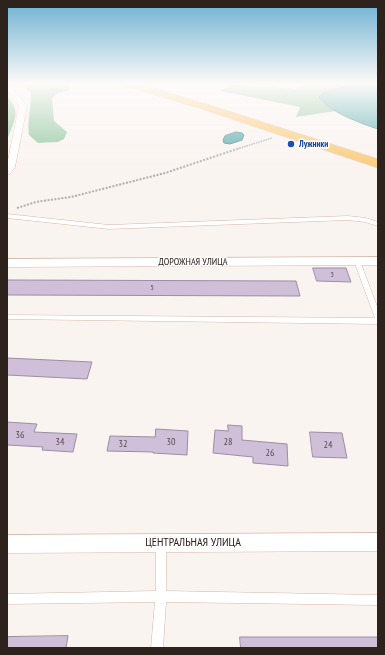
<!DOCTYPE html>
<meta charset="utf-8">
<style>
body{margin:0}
#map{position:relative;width:385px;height:655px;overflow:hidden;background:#faf4f1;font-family:"PT Sans Narrow",sans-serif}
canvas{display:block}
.frame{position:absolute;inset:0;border:8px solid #2e221d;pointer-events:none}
</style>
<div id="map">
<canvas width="385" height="655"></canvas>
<div class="frame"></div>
</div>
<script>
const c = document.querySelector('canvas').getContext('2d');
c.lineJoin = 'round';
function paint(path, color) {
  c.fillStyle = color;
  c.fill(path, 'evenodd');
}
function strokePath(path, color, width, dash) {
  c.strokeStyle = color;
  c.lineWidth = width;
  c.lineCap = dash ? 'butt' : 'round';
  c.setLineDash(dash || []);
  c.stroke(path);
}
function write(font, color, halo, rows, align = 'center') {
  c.font = font + ' "PT Sans Narrow",sans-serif';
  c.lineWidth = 3;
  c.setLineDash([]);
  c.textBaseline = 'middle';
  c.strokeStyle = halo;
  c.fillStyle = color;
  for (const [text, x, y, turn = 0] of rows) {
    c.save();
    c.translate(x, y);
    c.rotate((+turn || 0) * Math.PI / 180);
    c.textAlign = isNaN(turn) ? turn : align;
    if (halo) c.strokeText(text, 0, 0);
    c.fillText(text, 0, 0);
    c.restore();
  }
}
paint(new Path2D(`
 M20 83H68L70 86 69 90 58 93 52 98 54 121 67 132 64 139 58 142 38 143 29 135C27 121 31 108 31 93Z
 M310 83H344L353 84 325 92 322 102 336 111 296 117 300 107 220 91 232 85 296 89Z
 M7 96C22 112 14 121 7 140Z`), '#8ec69d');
const water = new Path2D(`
 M361 83H378V129C362 124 327 111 319 97L325 92Z
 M236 132 242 133 244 135 242 140 230 144 224 143 223 140 225 136Z`);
paint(water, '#54abab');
strokePath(water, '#498280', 1);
const building = new Path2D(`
 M313 268H346L351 282 317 281Z
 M7 280 296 281 300 296 7 295Z
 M7 358 92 362 87 379 7 375Z
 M7 422 37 424 34 432 77 434 73 452 42 450 43 447 7 445Z
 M228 425 242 426V440L287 444 288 466 253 463V457L213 453 215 430 228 431Z
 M156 429 188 431 187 455 153 453V452L107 451 110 436 155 437Z
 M310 432 342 433 347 458 313 457Z
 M68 636 66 648H7V637Z
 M240 637H378V648H241Z`);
paint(building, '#d0bfd8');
strokePath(building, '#9c8ca4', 1);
const lane = new Path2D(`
 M7 214 109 225 348 216 366 218 378 222V226L365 222 348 220 109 229 7 218Z
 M357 259 360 261 378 309V324L7 319V315L375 318 354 261Z
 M161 538 165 539 166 543V591L378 595V605L166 602 163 648H151L155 602 7 604V594L156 591V543L157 539Z`);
const street = new Path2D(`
 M7 83H13L15 91 27 106 15 167 10 174 7 175V165L19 106 8 91Z
 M378 257V265L7 267V259Z
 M378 533V551L7 553V535Z`);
const primary = new Path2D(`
 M121 83H136L213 106 378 159V168L205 110 122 85Z`);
strokePath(lane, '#d4b6a8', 1);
strokePath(street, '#d4b6a8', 1);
strokePath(primary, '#d5d3d2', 1);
strokePath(new Path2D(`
 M237 149 272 138`), '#b4aca8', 1.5, [1.5, 1]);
strokePath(new Path2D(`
 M17 208 36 202 71 197 165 173 240 148`), '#b4aca8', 2, [2, 1.5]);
paint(lane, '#fff');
paint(street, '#fff');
paint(primary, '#fbc874');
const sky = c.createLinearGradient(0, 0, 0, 174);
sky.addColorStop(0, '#6db0d0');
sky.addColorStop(0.48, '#fdfaf9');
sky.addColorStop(1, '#fdfaf900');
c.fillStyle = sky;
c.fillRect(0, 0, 385, 174);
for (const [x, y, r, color] of [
 [291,144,4,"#1a4fb4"]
]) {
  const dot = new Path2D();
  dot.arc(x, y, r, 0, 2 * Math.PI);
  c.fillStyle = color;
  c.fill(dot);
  strokePath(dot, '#fff', 1.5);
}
write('8px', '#56494c', null, [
 ["3",332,275],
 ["5",152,288]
]);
write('bold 9px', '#164399', '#fff', [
 ["Лужники",299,144]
], 'left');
write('10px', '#2e221d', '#fff', [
 ["ДОРОЖНАЯ УЛИЦА",193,262]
]);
write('10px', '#56494c', null, [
 ["36",20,435],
 ["34",60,442],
 ["30",171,442],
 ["28",228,442],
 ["32",123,444],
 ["24",328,445],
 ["26",270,453]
]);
write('12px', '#2e221d', '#fff', [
 ["ЦЕНТРАЛЬНАЯ УЛИЦА",193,543]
]);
</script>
